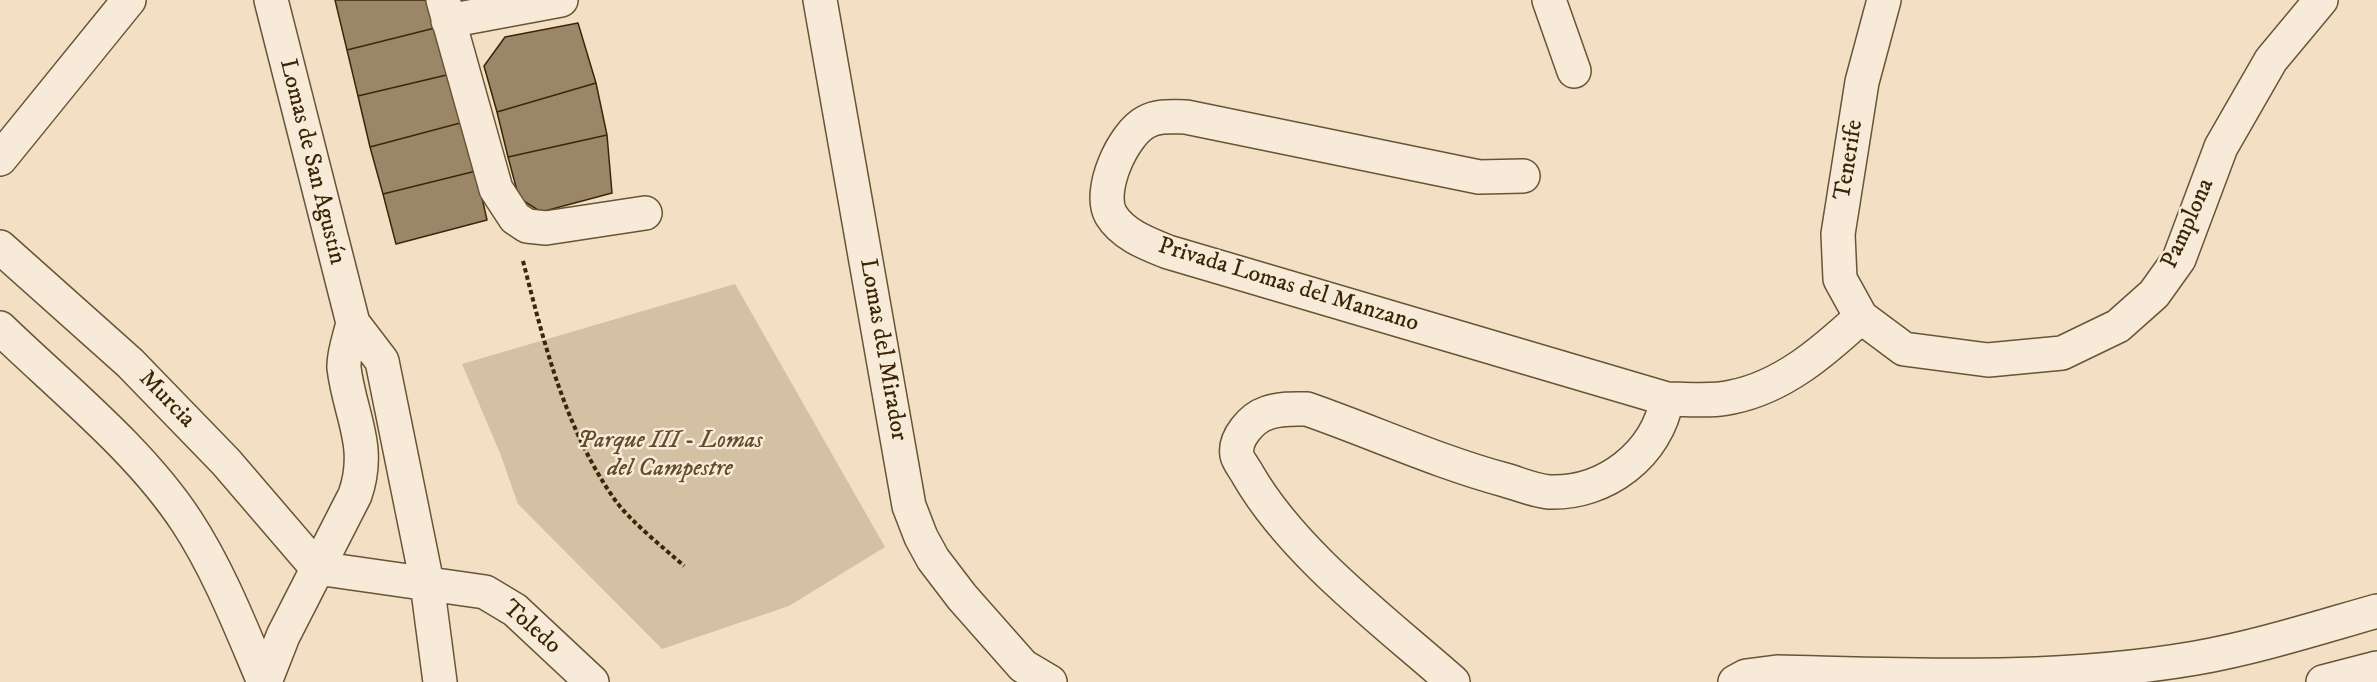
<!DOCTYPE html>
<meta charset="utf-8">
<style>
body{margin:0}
canvas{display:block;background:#f3dfc3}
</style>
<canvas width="2377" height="682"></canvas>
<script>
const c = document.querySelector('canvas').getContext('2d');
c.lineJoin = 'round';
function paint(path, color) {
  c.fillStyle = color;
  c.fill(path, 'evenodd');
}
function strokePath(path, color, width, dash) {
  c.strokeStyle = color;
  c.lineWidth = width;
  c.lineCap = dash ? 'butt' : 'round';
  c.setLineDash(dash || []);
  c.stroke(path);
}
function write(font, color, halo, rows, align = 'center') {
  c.font = font + ' "IM FELL DW Pica",serif';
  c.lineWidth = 5;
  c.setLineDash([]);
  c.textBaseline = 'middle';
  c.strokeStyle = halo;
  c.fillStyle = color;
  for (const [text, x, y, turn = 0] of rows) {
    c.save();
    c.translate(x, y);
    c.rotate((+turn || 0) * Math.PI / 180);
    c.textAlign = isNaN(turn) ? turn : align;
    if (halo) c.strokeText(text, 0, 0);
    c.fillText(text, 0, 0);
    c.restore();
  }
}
paint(new Path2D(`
 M735 284 885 547 789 606 662 649 518 504 500 453 462 364Z`), '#d4c0a3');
const building = new Path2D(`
 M335 0H435L443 26 347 50Z
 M578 23 596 83 497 112 484 66 505 37Z
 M443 26 455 73 358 96 347 50Z
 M455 73 464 122 370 147 358 96Z
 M596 83 607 135 508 157 497 112Z
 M464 122 476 171 383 194 370 147Z
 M607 135 612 193 541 212 519 198 508 157Z
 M476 171 487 220 396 244 383 194Z`);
paint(building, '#9b8668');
strokePath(building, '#3b2605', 1.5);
const street = new Path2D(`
 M271 0 353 323 382 361 427 583 440 682
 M443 0 496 189 515 218 527 226 546 228 645 213
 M820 0 909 506 921 537 933 559 962 597 1023 666 1050 682
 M1549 0 1574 71
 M1884 0 1862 82 1838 234 1840 279 1861 317 1904 349 1988 360 2062 353 2118 326 2154 294 2179 259 2221 147 2271 60 2321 0
 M448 21 561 0
 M0 159 129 0
 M1523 176 1479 177 1186 117C1172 117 1159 115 1146 122 1123 134 1097 191 1111 215 1123 235 1148 244 1168 252L1667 399C1688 399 1712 402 1732 397 1783 387 1824 351 1861 317
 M0 247 130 363 226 462 317 568
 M0 328C62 388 140 450 187 522 219 571 241 628 264 682
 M317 568 485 592 515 610 592 682
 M265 682 283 636 355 495C372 446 350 416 344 368 343 355 350 336 353 323
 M1453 682C1385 622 1293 553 1248 475 1245 469 1238 461 1237 455 1234 438 1252 418 1267 413 1280 408 1294 409 1307 409 1373 432 1438 462 1505 480 1519 484 1535 491 1549 492 1606 494 1657 454 1667 399
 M1735 682 1746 676 1777 672C1917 675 2057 682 2196 658 2258 647 2317 628 2377 611
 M2323 682 2377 668`);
strokePath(street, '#695434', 36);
strokePath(new Path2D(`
 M523 261C544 343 565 429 615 500 630 521 664 548 684 566`), '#3b2605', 4, [4.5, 3]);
strokePath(street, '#f7ead8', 33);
write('24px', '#3b2605', '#f7ead8', [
 ["Tenerife",1850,160,-81],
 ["Lomas de San Agustín",311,162,76],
 ["Pamplona",2189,224,-66],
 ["Privada Lomas del Manzano",1288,286,17],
 ["Lomas del Mirador",882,350,80],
 ["Murcia",166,400,46],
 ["Toledo",531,628,41]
]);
write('italic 24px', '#614c2c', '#f7ead8', [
 ["Parque III - Lomas",670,442],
 ["del Campestre",670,470]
]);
</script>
